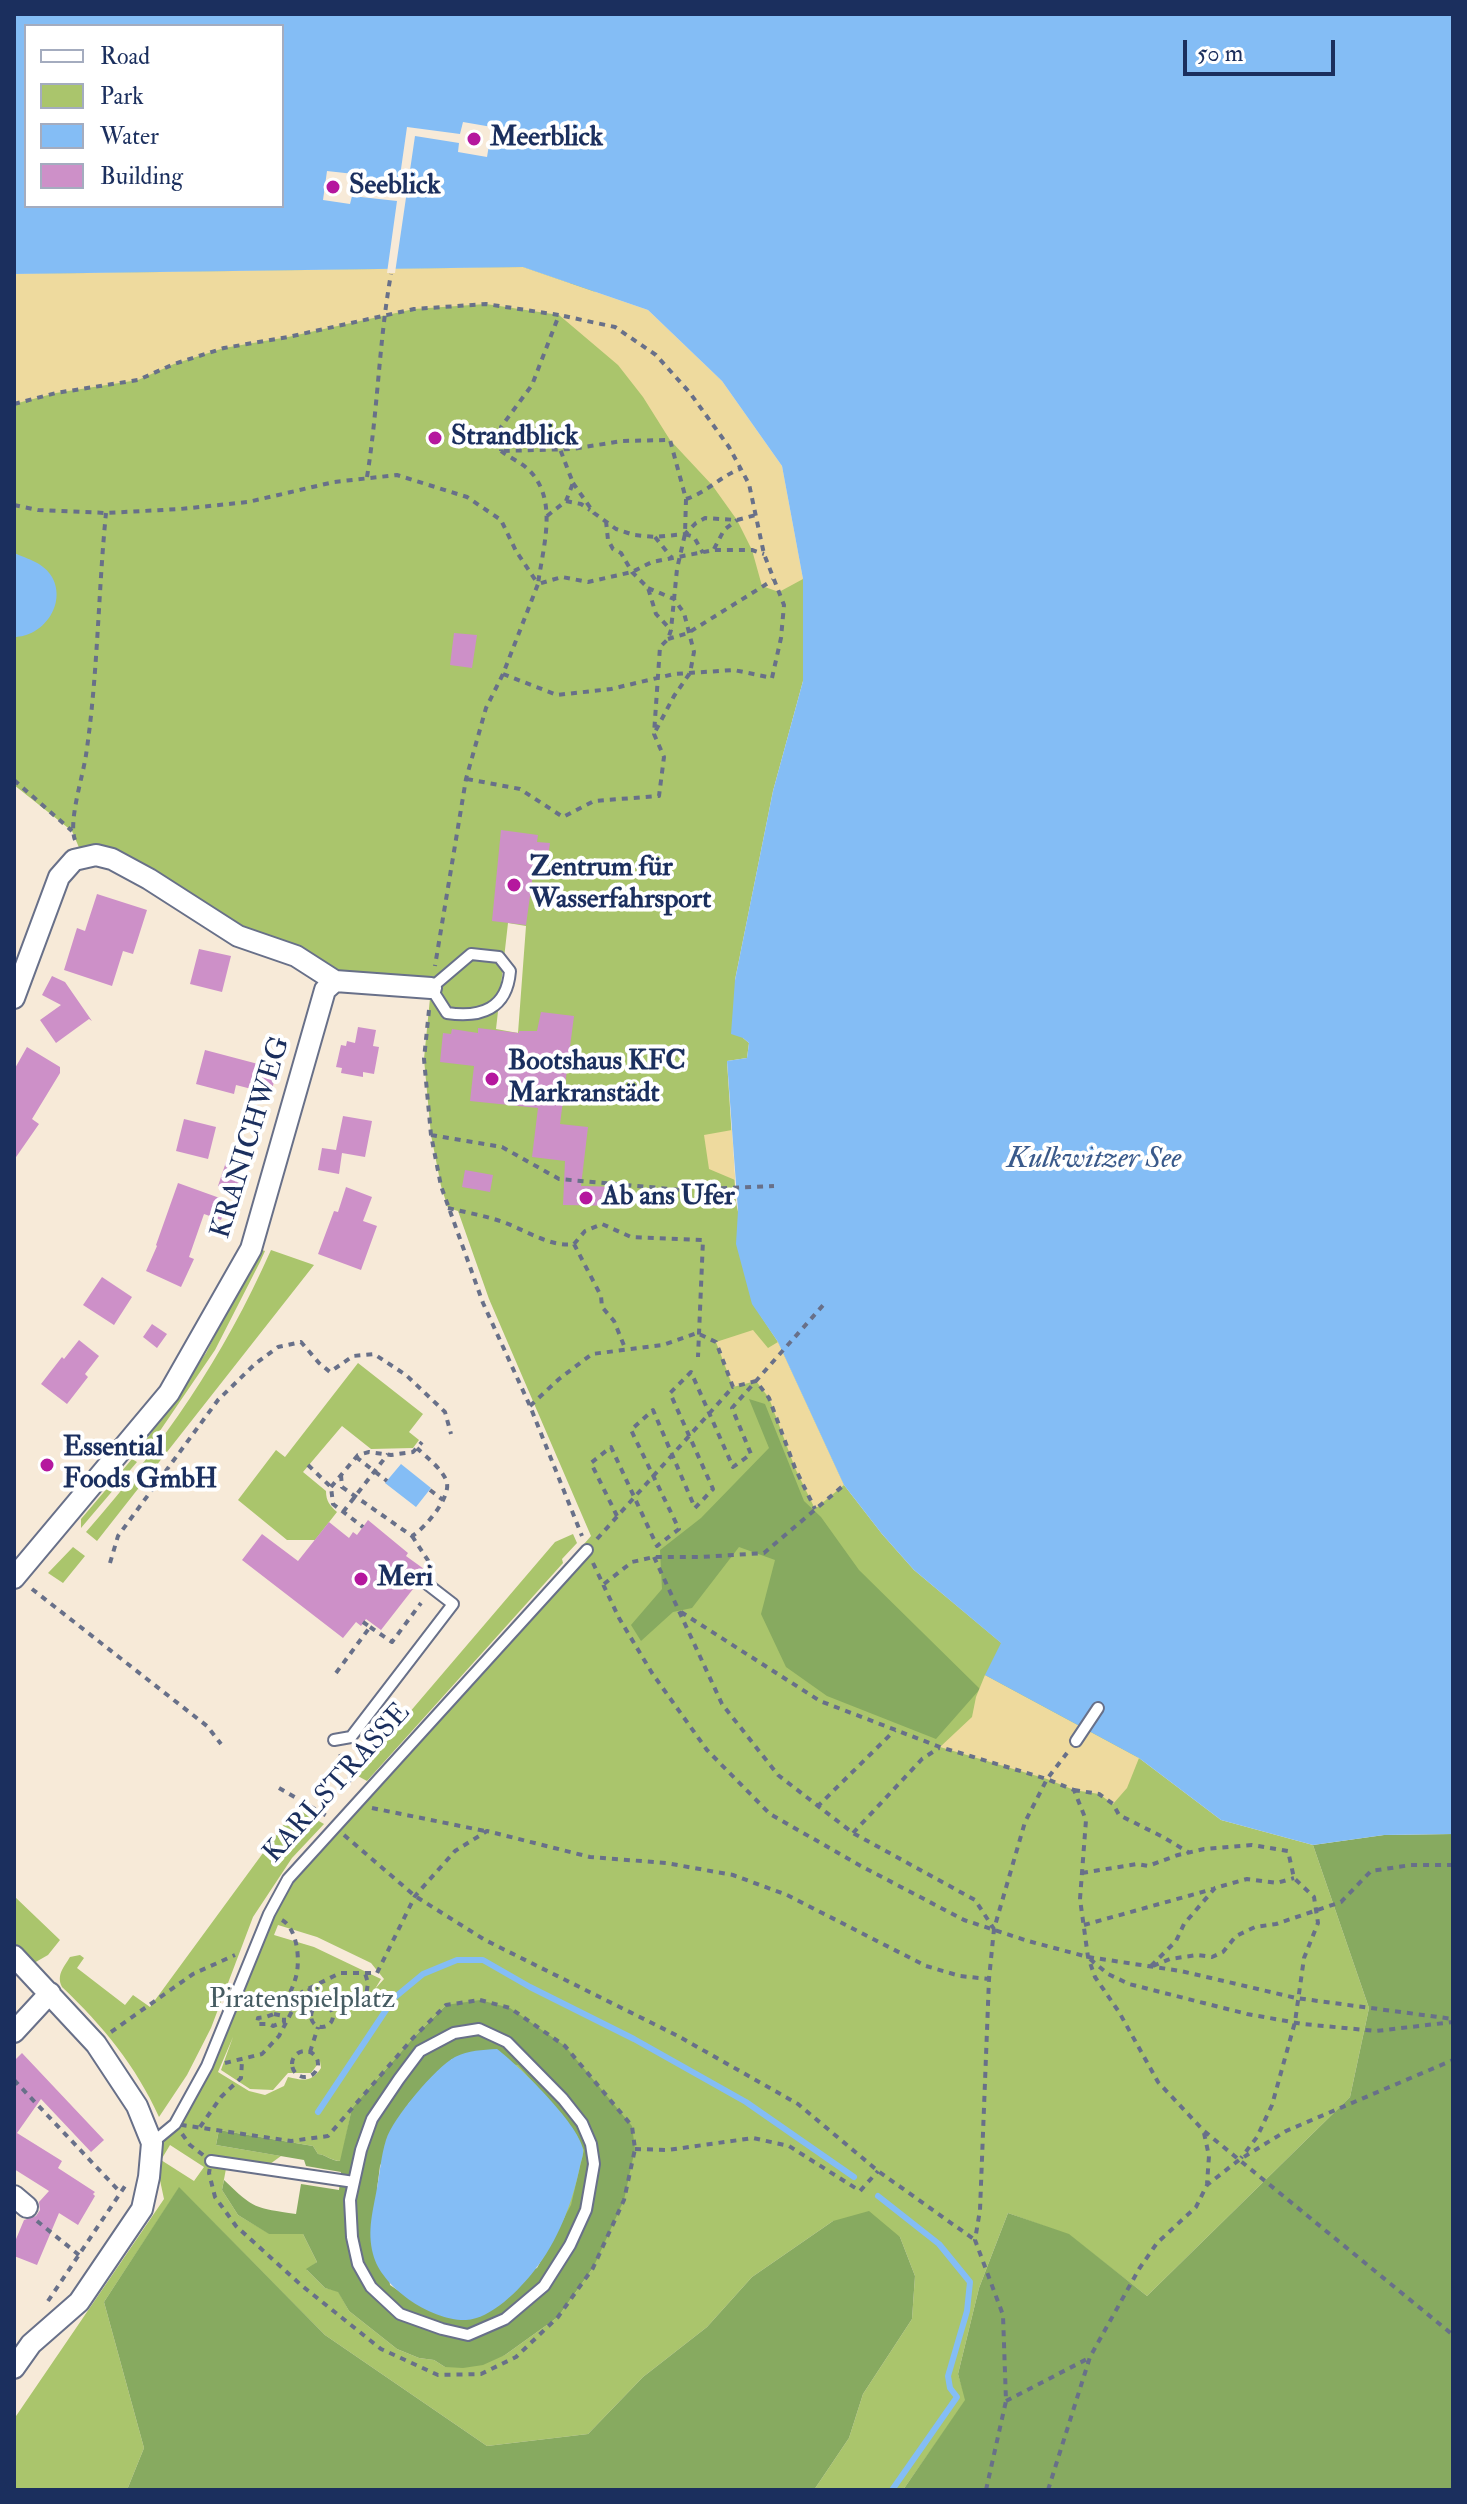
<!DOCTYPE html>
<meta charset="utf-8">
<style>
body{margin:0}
#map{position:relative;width:1467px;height:2504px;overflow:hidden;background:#f7ead8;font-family:"IM FELL Double Pica",serif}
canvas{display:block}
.frame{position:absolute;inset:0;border:16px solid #1b2f5e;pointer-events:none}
.legend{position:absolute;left:24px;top:24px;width:260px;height:184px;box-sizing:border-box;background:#fff;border:2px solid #a4acbf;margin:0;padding:10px 14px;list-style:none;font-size:24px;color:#1b2f5e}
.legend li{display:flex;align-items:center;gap:16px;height:40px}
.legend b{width:40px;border:2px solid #a4acbf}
.scale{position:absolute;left:1183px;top:40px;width:152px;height:36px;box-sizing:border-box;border:4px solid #1b2f5e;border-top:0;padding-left:10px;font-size:24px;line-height:28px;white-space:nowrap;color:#1b2f5e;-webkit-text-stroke:6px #fff;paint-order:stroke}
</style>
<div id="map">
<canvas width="1467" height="2504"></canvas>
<div class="frame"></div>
<ul class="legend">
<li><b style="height:10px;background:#fff"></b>Road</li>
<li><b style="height:22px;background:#aac56c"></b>Park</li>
<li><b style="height:22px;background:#84bdf5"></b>Water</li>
<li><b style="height:22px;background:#cd90c8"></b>Building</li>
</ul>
<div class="scale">50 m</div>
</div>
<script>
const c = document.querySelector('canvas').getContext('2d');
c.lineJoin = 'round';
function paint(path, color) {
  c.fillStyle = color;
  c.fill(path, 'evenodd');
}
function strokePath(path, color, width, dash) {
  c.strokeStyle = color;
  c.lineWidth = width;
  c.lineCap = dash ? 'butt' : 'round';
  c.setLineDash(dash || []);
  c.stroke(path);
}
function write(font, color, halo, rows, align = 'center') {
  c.font = font + ' "IM FELL Double Pica",serif';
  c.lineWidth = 8;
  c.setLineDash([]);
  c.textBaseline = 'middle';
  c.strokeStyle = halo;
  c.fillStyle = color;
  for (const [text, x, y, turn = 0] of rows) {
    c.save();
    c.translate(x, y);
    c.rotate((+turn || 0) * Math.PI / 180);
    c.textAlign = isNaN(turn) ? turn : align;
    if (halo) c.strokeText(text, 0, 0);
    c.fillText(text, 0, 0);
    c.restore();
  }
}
paint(new Path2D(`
 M571 259 803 579V681L773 791 735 980 743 1038 749 1043 747 1058 727 1061 736 1202 759 1313 778 1342 844 1485 882 1534 914 1570 1139 1758 1221 1820 1313 1845 1369 2008 1350 2097 1147 2296 1069 2235 1008 2213 979 2288 958 2374 966 2400 903 2490H814L849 2438 863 2394 912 2319 915 2276 900 2237 833 2221 752 2277 707 2327 643 2377 588 2434 487 2446 325 2335 179 2188 104 2302 144 2448 127 2490H14V2419L164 2199 152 2143 175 2124 288 1879 357 1805 591 1536 489 1299 458 1211 448 1208 441 1186 431 1135 424 1059 431 988 335 981 149 879 83 857 72 831 14 785V274L523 267 570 283ZM508 923 526 926 518 1033 496 1029ZM278 1925 317 1937 371 1963 384 1979 375 1989 381 1979 314 1947 274 1935ZM446 2005 593 2268 558 2317 505 2355 445 2367 434 2360 419 2358 397 2349 349 2311 338 2291 325 2288 307 2270 317 2262 303 2234H270L238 2215 222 2190 228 2158 270 2164 281 2156 216 2145 219 2130 313 2146 318 2154C327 2155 331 2161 341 2161L352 2108 413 2038ZM233 2037 221 2070 250 2089 273 2090 288 2073H311L320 2061 321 2068C312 2082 304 2081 288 2077L284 2086 265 2095 249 2091 218 2072ZM170 2145 204 2167 194 2181 161 2160Z
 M259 1249 265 1251 260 1262 215 1350 149 1447 144 1443 206 1353Z
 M271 1250 314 1265 97 1541 86 1532C165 1442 222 1360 271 1250Z
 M358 1363 423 1414 409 1432 419 1440 413 1448 371 1449 342 1426 303 1472 326 1491C326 1501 330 1506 337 1512L315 1540H287L238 1500 276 1450 285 1457Z
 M132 1459 137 1462 81 1528V1519Z
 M573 1534 577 1543 562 1559 563 1563 367 1781 356 1775 555 1542Z
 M73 1547 85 1556 63 1583 48 1573Z
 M296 1808 324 1824 292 1858 253 1917 211 2028 187 2075 159 2117C136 2066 103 2026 62 1987 56 1975 64 1967 70 1957L80 1955 84 1958 77 1968 125 2005 133 1995 150 2007Z
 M14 1896 60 1940 48 1955 34 1963 14 1942Z`), '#aac56c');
paint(new Path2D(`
 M749 1399 765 1404 804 1501 821 1517 859 1570 980 1689 936 1739 827 1696 786 1667 761 1614 775 1560 739 1547 692 1608 673 1612 641 1641 631 1625 662 1589 660 1550 701 1518 769 1448Z
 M1453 1834V2490H903L965 2400 958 2374 979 2288 1008 2213 1069 2234 1147 2296 1350 2097 1369 2008 1313 1845 1384 1835Z
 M480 2000 510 2008 565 2046 632 2126 635 2149 624 2200 593 2268 558 2317 505 2355 483 2365 463 2368 445 2367 434 2360 419 2358 397 2349 349 2311 338 2292 325 2288 306 2269 317 2262 303 2234H269L238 2215 222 2190 224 2180C254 2209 255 2208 296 2214L301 2184 339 2190 341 2172 306 2166 304 2160 216 2145 219 2130 313 2146 318 2154C327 2155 331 2161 340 2161L352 2108 413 2038 446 2005ZM452 2059 518 2065 562 2115 576 2134 584 2150 571 2205 537 2268 426 2309 390 2285 377 2189 380 2166 409 2103Z
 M179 2187 325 2335 487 2446 588 2434 643 2377 707 2327 752 2277 833 2221 869 2211 900 2237 915 2276 912 2319 863 2394 849 2438 814 2490H127L144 2448 104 2302Z`), '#87aa60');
paint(new Path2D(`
 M523 267 648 310 722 381 782 466 803 579 779 592 762 586 752 550 737 520 712 485 670 440 643 397 618 365 559 315 486 304 414 309 288 337 224 348 174 364 138 380 56 393 14 404V274Z
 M732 1130V1131L735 1180 709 1169 704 1135Z
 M753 1330 768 1348 778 1342 844 1485 815 1509 795 1468 769 1398 756 1381 733 1387 716 1342Z
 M985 1675 1139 1758 1127 1788 1113 1804 1099 1794 1074 1790 1047 1779 940 1747 972 1717 976 1697Z`), '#eeda9e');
paint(new Path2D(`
 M14 14H1453V1834L1384 1835 1313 1845 1221 1820 1139 1758 985 1675 1001 1643 914 1570 882 1534 844 1485 778 1342 752 1304 736 1244 738 1211 727 1061 747 1058 749 1043 743 1038 731 1034 735 980 773 791 803 681V579L782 466 722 381 648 310 523 267 14 274ZM26 26H282V206H26Z
 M14 553C28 559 44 563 52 577 67 604 43 637 14 637Z
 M401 1464 431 1488 416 1507 385 1483Z
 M497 2049C518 2065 578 2123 583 2149 584 2154 581 2161 580 2166 572 2204 558 2241 534 2271 520 2289 491 2319 466 2320 431 2321 381 2287 373 2254 367 2230 373 2211 377 2188 380 2172 381 2156 386 2140 393 2118 435 2068 455 2057 469 2050 482 2050 497 2049Z`), '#84bdf5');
paint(new Path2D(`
 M463 122 492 127 487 157 458 152 459 143 415 136 395 273H387L397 201 352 196 350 204 323 200 327 171 354 174 353 185 398 190 407 127 460 134Z`), '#f7ead8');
strokePath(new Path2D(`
 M318 2112 394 1998 423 1974 457 1960H483L530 1987 634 2039 746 2102 854 2177
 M878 2196 939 2244 970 2282 967 2311 948 2376 950 2388 957 2397 892 2490`), '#84bdf5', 6);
paint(new Path2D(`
 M454 633 477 635 472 668 450 665Z
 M501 830 538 835 537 842 550 843 546 868 534 867 526 925 492 921Z
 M97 894 147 910 133 954 123 951 112 986 64 970 77 928 85 931Z
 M199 949 231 956 222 992 190 984Z
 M52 976 65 982 92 1021 89 1019 56 1043 40 1020 61 1005 42 995Z
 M541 1012 574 1016 560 1124 588 1127 581 1186 622 1187V1206L563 1205 565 1161 532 1157 538 1108 470 1101 474 1066 440 1062 443 1033 451 1034 452 1029 478 1033V1028L519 1033V1031H537Z
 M358 1027 376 1030 373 1046 379 1047 374 1074 363 1072V1077L341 1073 342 1068 336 1067 341 1045 346 1046 347 1041 355 1043Z
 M27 1047 60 1067V1073L32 1119 39 1124 14 1160V1070Z
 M205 1050 277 1069 271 1094 236 1085 234 1094 196 1084Z
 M343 1116 372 1121 365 1157 342 1153 339 1174 318 1170 322 1148 336 1150Z
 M184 1119 216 1127 208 1159 176 1151Z
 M227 1159 245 1165 235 1192 218 1186Z
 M465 1170 493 1175 490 1192 462 1187Z
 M178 1183 228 1201 221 1220 204 1214 189 1257 194 1259 181 1287 146 1271 157 1246 156 1245Z
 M346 1187 372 1197 363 1221 377 1226 361 1270 318 1254 334 1211 338 1212Z
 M102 1277 132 1297 114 1325 83 1305Z
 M152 1324 167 1334 157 1348 143 1337Z
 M79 1340 99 1356 85 1374 88 1377 67 1404 41 1384 62 1357 64 1359Z
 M368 1520 408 1553 406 1556 424 1569H416L411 1573 410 1579 413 1583 410 1587 413 1589 381 1630 366 1619 361 1626 356 1622 343 1638 242 1560 262 1534 298 1561 329 1522 349 1538 353 1532 357 1535Z
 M22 2053 104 2140 91 2152 41 2099 17 2133 62 2161 58 2168 95 2192 93 2194 95 2196 78 2225 59 2213 37 2265 14 2256V2244L24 2220 36 2216 40 2210 39 2202 49 2191 14 2169V2061Z`), '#cd90c8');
const service = new Path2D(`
 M471 954 499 957 510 971C507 1009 481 1018 447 1013L431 988Z
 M334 1740 351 1737 453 1604 418 1577
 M1076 1741 1098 1708
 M479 2029 507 2042 563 2099 582 2123 591 2144 594 2164 586 2210 570 2245 544 2286 505 2319 468 2335 442 2329 400 2314 371 2287 358 2264 352 2237 350 2200 361 2150 372 2119 399 2079 420 2051 454 2033Z
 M152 2143 175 2124 207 2066 269 1914 288 1879 587 1550
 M211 2161 354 2182`);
const minor = new Path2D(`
 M14 998 59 877 74 860 96 855 112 859 149 879 238 936 296 956 335 981
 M14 1578 169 1393 251 1249 325 990 335 981 431 988
 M14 1956 96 2044 137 2106 152 2143 149 2177 142 2209 79 2302 31 2344 14 2368
 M14 2032 50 1993
 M14 2196 27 2207`);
strokePath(service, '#687089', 14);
strokePath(minor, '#687089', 24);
strokePath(new Path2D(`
 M14 404 56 393 138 380 174 364 224 348 288 337 414 309 486 304 559 315 532 385 501 427V451
 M501 451C509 457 520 462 528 469 559 499 543 546 538 584L562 577 588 582 632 572 652 562 714 550H752L764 554
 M367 477C378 409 379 341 391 274
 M573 483 594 513 616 529 634 535 655 537 685 534 696 523 705 518 737 520 756 515
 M686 499C706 493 721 476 740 469
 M566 501 581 504 590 510
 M14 505 38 510 106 513 180 509 248 502 334 482 397 475 467 497 501 520 516 551 538 584 503 674 486 708 466 779 435 966
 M547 516 566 501 573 483 560 449
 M606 521 608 540 613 549 621 553 632 572 648 588 656 614 671 630
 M685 534 694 537 703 553
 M655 537 672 558
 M714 549 724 530 737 520
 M648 588 674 599 684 613 694 652 690 673 674 696 655 732
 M668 639 688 633 773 580
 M503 674 557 695 611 689 674 674 734 670 772 678 781 638 784 605 764 554 749 484 729 447 690 393 656 355 615 327 559 315
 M467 779 520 789 563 817 594 801 659 796 664 757 654 734 660 647 668 639 671 630 677 569 685 534 686 499 670 440 622 441 572 449 501 451
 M14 780 72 831
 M75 840C68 822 83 776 86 755 98 674 98 594 106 513
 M429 1010 424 1059 431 1135 441 1186 483 1303 530 1406 582 1536
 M431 1135 502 1147 559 1179 682 1190 774 1186
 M448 1208C464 1212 481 1215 497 1220 521 1227 549 1248 574 1244L585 1231 602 1224 631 1237 703 1240 698 1357
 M574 1244 601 1296 602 1307 614 1321 625 1348
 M530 1406 559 1379 592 1354 663 1345 697 1333 716 1342 733 1387 756 1381 769 1398 795 1468 815 1509
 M356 1457 387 1481
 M308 1465 331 1487 333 1504 363 1527
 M341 1475 342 1487 412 1536C424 1529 450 1499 447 1483 444 1470 426 1457 417 1448
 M331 1487 358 1455 369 1452 391 1455 413 1452 422 1442
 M430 1490 443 1500
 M343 1512 388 1454
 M617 1516 591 1463 611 1447 657 1546 679 1529 631 1430 653 1410 695 1508 713 1489 670 1393 691 1372 733 1467 751 1454 732 1408 825 1303
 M412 1536 433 1568
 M597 1539 732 1388
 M654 1557 722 1704 778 1775 853 1833 975 1900 994 1929
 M110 1563 118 1536 218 1400 255 1364 278 1347 301 1342 319 1363 330 1372 353 1356 374 1354 406 1375 445 1412 451 1434
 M593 1563 619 1618 652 1673 707 1750 770 1814 861 1866 964 1920 1028 1941 1088 1957 1181 1971 1296 1998 1453 2019
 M604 1584 632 1562 654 1557H701L764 1553 844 1485
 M32 1589 207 1726 221 1744
 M681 1612 820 1701 940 1747 1047 1779 1074 1790 1086 1820 1080 1899 1088 1957 1095 1977 1119 2012 1158 2082 1204 2131 1453 2335
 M370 1627 392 1642 421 1603
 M336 1673 370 1627 363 1622
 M340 1754 351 1781 356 1785
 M279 1788 327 1816
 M1074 1790 1099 1794 1113 1804 1119 1815 1163 1837 1188 1852
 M817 1807 895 1730
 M372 1808 485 1831
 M853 1833 922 1759 939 1748
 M344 1835 415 1896 485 1940 678 2036 798 2104 878 2171 975 2240
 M1082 1873 1137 1864 1148 1866 1178 1855 1204 1849 1252 1845 1288 1851 1294 1878 1314 1897 1318 1923 1304 1958 1295 2022 1272 2105 1257 2137 1241 2158
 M282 1920C298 1929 301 1963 295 1980 293 1988 288 1995 286 2004L293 2010
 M1084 1925 1213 1889
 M1090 1959 1108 1974 1129 1984 1247 2014 1303 2024 1376 2031 1453 2022
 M1151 1966 1176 1941 1184 1924 1215 1888 1247 1879 1277 1883 1294 1878
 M1153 1966 1170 1959 1197 1955 1212 1957 1223 1952 1236 1936 1255 1927 1276 1924 1341 1902 1371 1871 1411 1865H1453
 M309 1988 311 1994 333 2007 350 1999 359 2000 366 1996 368 1983 365 1973
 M480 2000 510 2008 565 2046 632 2126 635 2149 624 2200 593 2268 558 2317 516 2357 481 2374 438 2375 381 2349 301 2285 236 2226 215 2197 209 2173 211 2161 190 2145 175 2124 291 2141 328 2136 413 2038 446 2005Z
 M311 2016a11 11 0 1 1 22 0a11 11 0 1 1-22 0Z
 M274 2014 284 2016V2022L273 2026 269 2024H257L258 2018 266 2017Z
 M111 2032 193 1974 235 1955
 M292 2064a13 13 0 1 1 26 0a13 13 0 1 1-26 0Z
 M310 2052 318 2027
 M225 2063 262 2054 279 2036 302 1992 340 1973H377L415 1896 455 1851 487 1831 590 1857 666 1863 733 1875 787 1895 926 1966 960 1976 989 1979
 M14 2080 121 2193
 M200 2127 221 2097 241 2078 242 2061
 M1204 2133 1209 2156 1207 2184
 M635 2149 668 2150 753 2138 789 2146 860 2191 878 2171
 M37 2221 79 2255
 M48 2301 125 2186
 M1006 2401 1089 2358
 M986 2490 1006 2401 1003 2315 975 2240 980 2210 989 1979 994 1929 1025 1822 1047 1779 1067 1753
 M1048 2490 1090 2357 1139 2269 1157 2243 1196 2207 1207 2185 1239 2160 1286 2131 1453 2060`), '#687089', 4, [6, 6]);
strokePath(service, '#fff', 10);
strokePath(minor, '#fff', 20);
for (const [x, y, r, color] of [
 [474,139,8,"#b5179e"],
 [333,187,8,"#b5179e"],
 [435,438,8,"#b5179e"],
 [514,885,8,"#b5179e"],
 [492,1079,8,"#b5179e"],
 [586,1198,8,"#b5179e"],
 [47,1465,8,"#b5179e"],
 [361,1579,8,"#b5179e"]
]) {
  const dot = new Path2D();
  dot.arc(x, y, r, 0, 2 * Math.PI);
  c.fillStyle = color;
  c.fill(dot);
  strokePath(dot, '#fff', 3);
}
write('bold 28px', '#1b2f5e', '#fff', [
 ["Meerblick",490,139],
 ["Seeblick",349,187],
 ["Strandblick",451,438],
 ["Zentrum für",530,869],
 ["Wasserfahrsport",530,901],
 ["Bootshaus KFC",508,1063],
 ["Markranstädt",508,1095],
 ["Ab ans Ufer",602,1198],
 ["Essential",63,1449],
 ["Foods GmbH",63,1481],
 ["Meri",377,1579]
], 'left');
write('28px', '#1b2f5e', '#fff', [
 ["KRANICHWEG",252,1138,-73],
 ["KARLSTRASSE",338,1784,-48]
]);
write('28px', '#465c62', '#fff', [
 ["Piratenspielplatz",302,2001]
]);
write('italic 30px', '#3a5a8b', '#fff', [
 ["Kulkwitzer See",1094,1161]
]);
</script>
